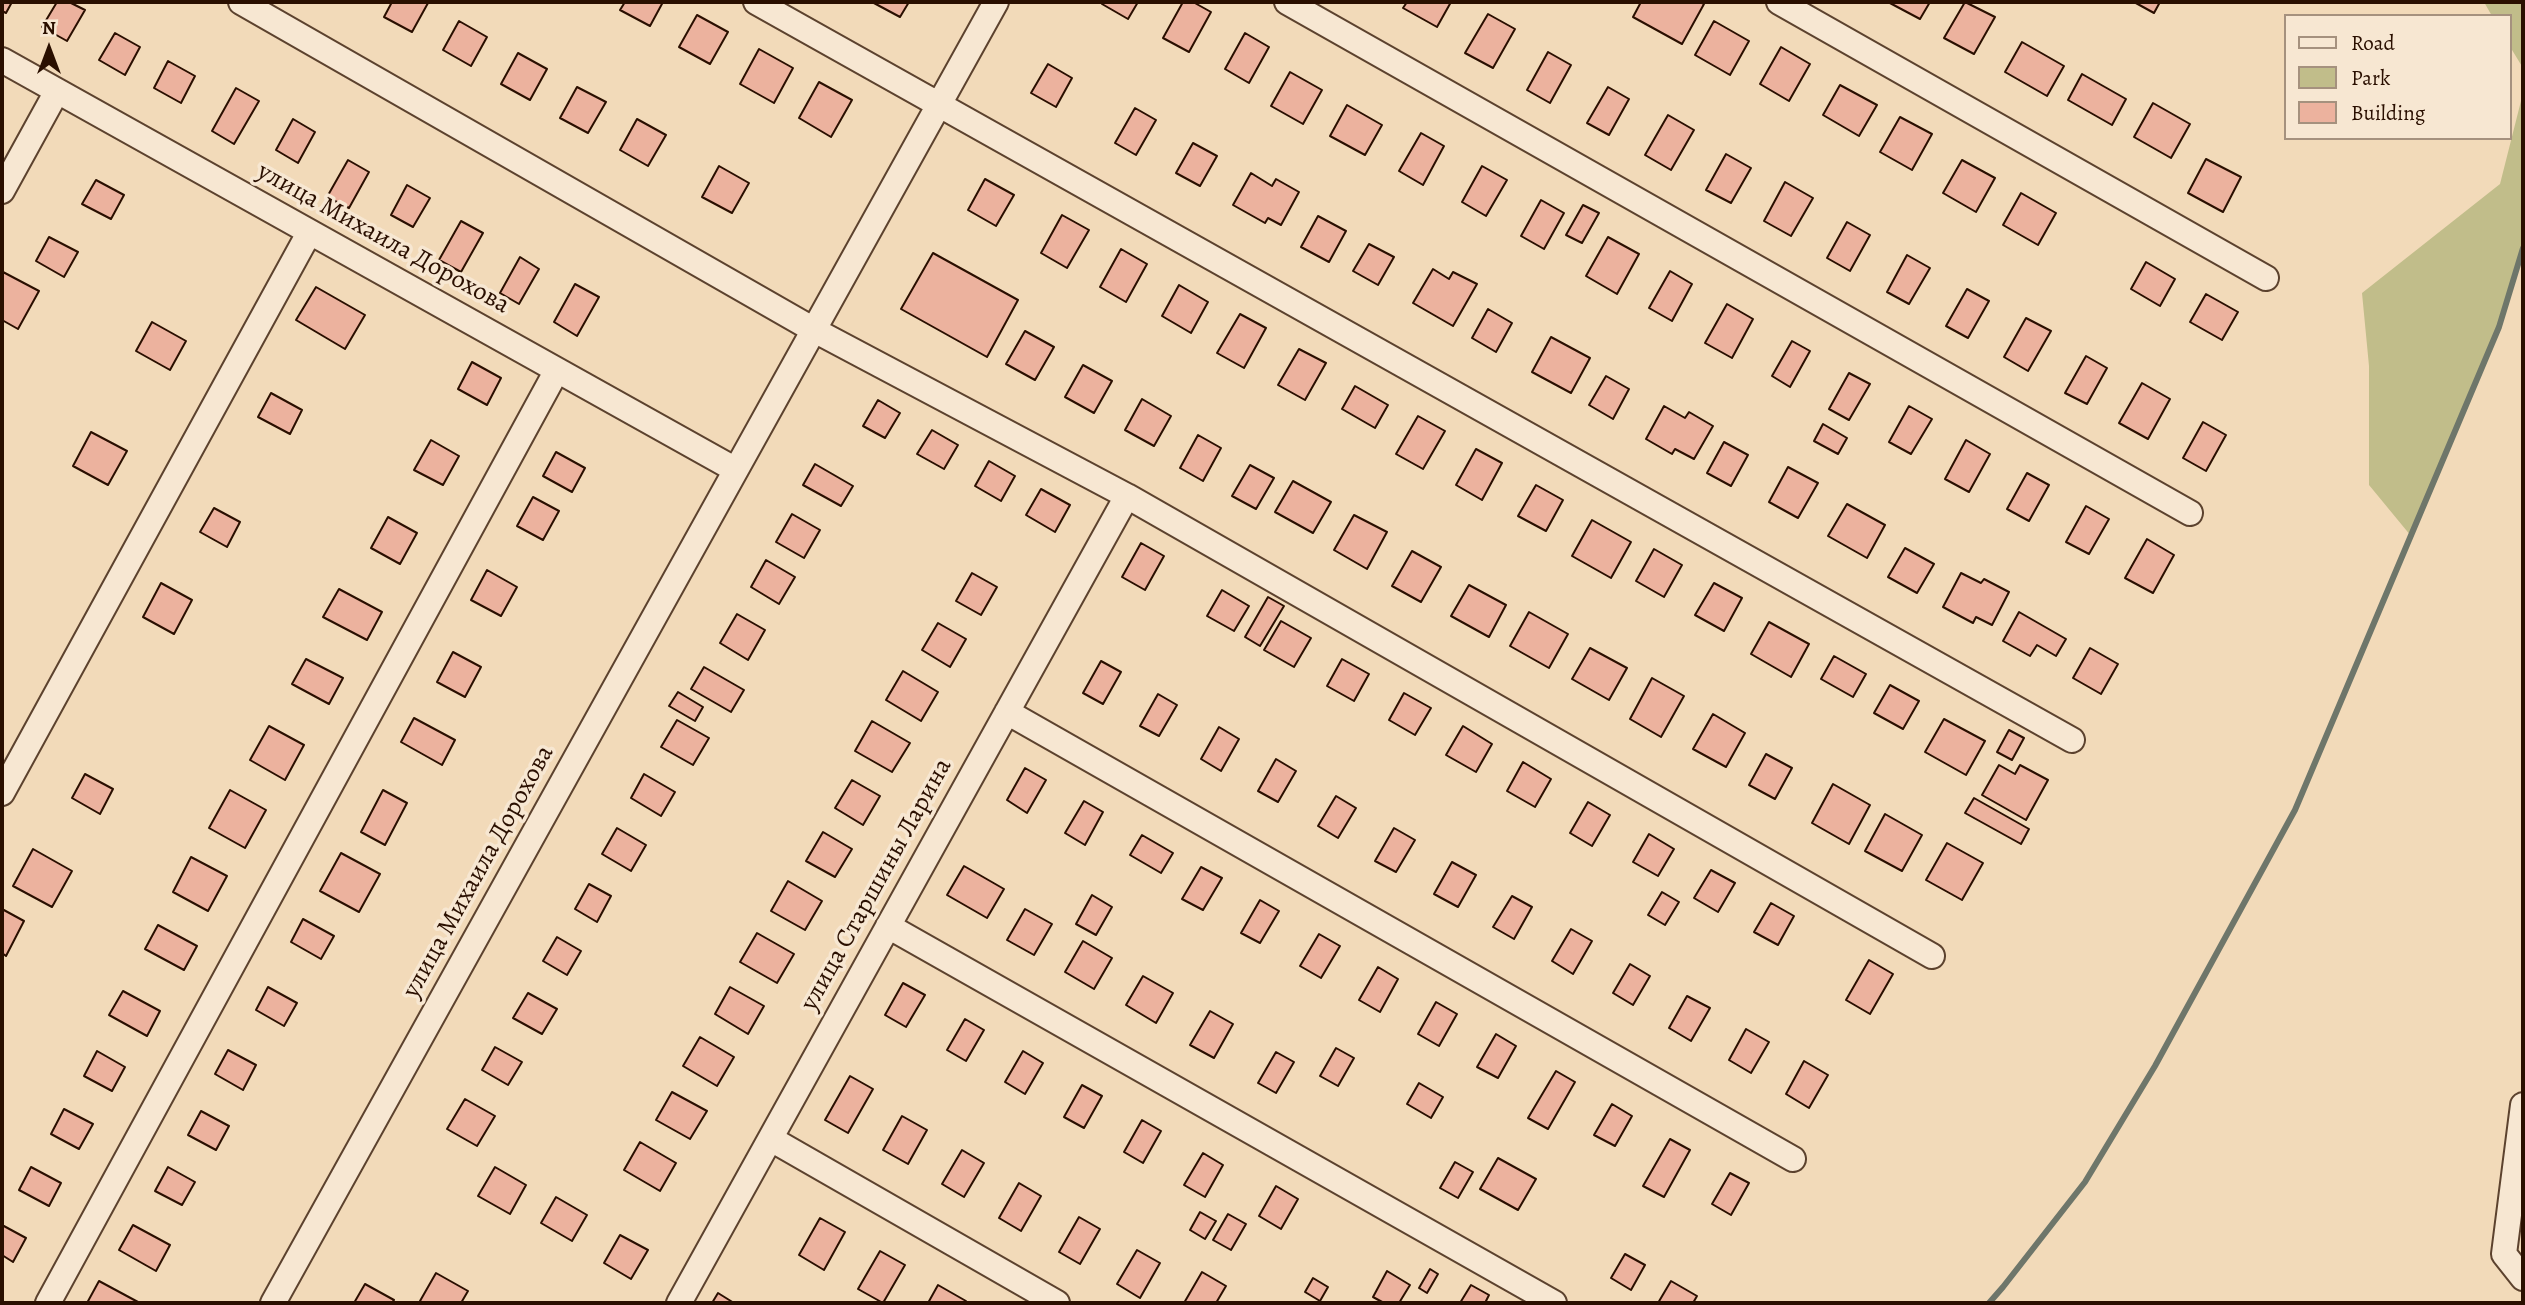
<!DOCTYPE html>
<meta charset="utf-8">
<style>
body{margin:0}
#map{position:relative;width:2525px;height:1305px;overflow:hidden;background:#f2dab9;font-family:Alegreya,serif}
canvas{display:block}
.frame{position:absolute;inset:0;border:4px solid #2a0f00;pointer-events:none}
.legend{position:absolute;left:2284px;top:14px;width:228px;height:126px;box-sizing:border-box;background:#f7e7d2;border:2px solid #a5917e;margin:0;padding:9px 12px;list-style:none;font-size:21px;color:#2a0f00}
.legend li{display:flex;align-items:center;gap:14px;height:35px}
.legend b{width:35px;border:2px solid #a5917e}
.north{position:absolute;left:14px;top:14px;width:70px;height:70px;-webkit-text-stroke:5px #f7e7d2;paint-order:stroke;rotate:0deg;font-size:19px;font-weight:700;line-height:28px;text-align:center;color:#2a0f00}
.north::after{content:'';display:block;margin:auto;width:24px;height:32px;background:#2a0f00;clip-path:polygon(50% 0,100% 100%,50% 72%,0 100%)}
</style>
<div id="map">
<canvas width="2525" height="1305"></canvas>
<div class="frame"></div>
<ul class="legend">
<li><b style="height:9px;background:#f7e7d2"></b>Road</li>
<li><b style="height:19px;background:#c1bd8a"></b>Park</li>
<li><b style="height:19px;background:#ecb29e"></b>Building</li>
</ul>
<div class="north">N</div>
</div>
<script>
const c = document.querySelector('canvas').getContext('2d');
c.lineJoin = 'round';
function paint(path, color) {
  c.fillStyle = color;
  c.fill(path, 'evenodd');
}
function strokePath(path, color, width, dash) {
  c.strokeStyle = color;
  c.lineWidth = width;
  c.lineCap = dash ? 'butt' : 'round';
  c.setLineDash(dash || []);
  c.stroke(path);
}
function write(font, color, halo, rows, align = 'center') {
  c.font = font + ' Alegreya,serif';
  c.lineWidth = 7;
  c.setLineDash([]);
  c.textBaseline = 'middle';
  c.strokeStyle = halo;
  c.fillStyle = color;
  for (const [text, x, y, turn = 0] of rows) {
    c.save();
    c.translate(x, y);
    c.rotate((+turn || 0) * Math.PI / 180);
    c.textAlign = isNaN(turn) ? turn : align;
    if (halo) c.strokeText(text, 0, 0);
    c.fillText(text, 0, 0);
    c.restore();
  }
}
paint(new Path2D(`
 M2484 2H2523V68L2509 45V16H2492Z
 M2523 93V245L2499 327 2411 536 2369 485V366L2362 293 2500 184Z`), '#c1bd8a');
strokePath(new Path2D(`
 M1989 1303 2003 1287 2085 1182 2155 1066 2295 810 2499 327 2523 248`), '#6e766a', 6);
const building = new Path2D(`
 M2 2H12L6 13 2 11Z
 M57 2H69L85 10 67 41 42 27Z
 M392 2 428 3 412 32 384 17Z
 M625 2H663L650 26 620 10Z
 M872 2H909L900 17Z
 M1104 2H1138L1128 19 1102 4Z
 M1183 2H1193L1211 12 1189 52 1163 38Z
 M1407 2H1451L1437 27 1403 8Z
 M1641 2H1700L1704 4 1682 44 1633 17Z
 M1888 2H1930L1920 19Z
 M1965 2 1995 17 1974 54 1944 38Z
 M2134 2H2160L2154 13Z
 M1488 14 1515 29 1493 68 1465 53Z
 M697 15 728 32 710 64 679 47Z
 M459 21 487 37 471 66 443 50Z
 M1714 21 1749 41 1730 75 1695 55Z
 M115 33 140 47 125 75 99 60Z
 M1245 33 1269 47 1249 83 1225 69Z
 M2022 42 2064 66 2047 96 2005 72Z
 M1781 47 1810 64 1789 101 1760 84Z
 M759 49 793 68 774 103 740 84Z
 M1548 52 1571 65 1550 103 1527 90Z
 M518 53 547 69 530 100 501 84Z
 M168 61 195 76 181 103 154 88Z
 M1048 64 1072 78 1056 107 1031 93Z
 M1290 72 1322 90 1303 124 1271 106Z
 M2082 74 2126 99 2112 125 2068 100Z
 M819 82 852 100 831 137 799 118Z
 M1840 85 1877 105 1859 136 1823 115Z
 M577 87 606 102 588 133 560 118Z
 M1608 87 1629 99 1609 135 1587 123Z
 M236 88 259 101 234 144 212 131Z
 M2153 103 2190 124 2171 158 2134 137Z
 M1347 105 1382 125 1365 155 1330 136Z
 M1135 108 1156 120 1136 155 1115 143Z
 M1668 115 1694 130 1671 170 1645 155Z
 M1900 117 1932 134 1912 170 1880 152Z
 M293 119 315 132 298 163 276 150Z
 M637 119 666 135 648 166 620 150Z
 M1421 133 1444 146 1423 185 1399 171Z
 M1193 143 1217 156 1200 186 1176 173Z
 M1726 154 1751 168 1731 203 1706 190Z
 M2206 159 2241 177 2223 212 2188 193Z
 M348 160 369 172 349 208 327 197Z
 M1962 160 1995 178 1976 212 1943 193Z
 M719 166 749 183 732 213 702 197Z
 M1482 166 1507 180 1486 216 1462 202Z
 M1251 173 1272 186 1276 179 1299 192 1281 225 1268 218 1265 223 1233 205Z
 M985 179 1014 195 996 226 968 210Z
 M96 180 124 195 111 219 82 204Z
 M1785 182 1813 198 1791 236 1764 221Z
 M407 185 430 198 413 227 391 215Z
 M2021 193 2056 213 2038 245 2003 225Z
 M1541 200 1564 213 1544 249 1521 236Z
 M1583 205 1599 213 1582 243 1566 235Z
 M1062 215 1089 230 1067 268 1041 253Z
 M1318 216 1346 231 1329 262 1301 247Z
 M461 221 483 233 461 272 439 260Z
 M1847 222 1870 235 1850 271 1827 258Z
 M49 237 78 252 64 277 36 261Z
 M1608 237 1639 254 1617 294 1586 276Z
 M1369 244 1394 257 1378 285 1353 271Z
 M1121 249 1147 264 1126 302 1100 287Z
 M933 253 1018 300 987 357 901 309Z
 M1907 255 1930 268 1909 304 1887 292Z
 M520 257 539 269 519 304 500 293Z
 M2146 262 2175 279 2160 306 2131 289Z
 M1433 269 1449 279 1453 272 1477 284 1453 326 1413 303Z
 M1670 271 1692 284 1672 321 1649 308Z
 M3 272 39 291 18 329 2 320Z
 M575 284 599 297 577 336 554 322Z
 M1179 285 1208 302 1191 333 1162 316Z
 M316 287 365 315 345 349 296 320Z
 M1967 289 1989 301 1968 338 1946 326Z
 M2206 294 2238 312 2222 340 2190 322Z
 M1727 304 1753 319 1732 358 1705 343Z
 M1488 309 1512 323 1496 352 1472 338Z
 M1240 314 1266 328 1244 368 1217 353Z
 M2026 318 2051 331 2028 371 2004 357Z
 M152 322 186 341 170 370 136 351Z
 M1025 331 1054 347 1035 380 1006 364Z
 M1551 337 1590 358 1571 393 1532 372Z
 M1792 341 1810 351 1790 387 1772 376Z
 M1299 349 1326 363 1305 400 1278 385Z
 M2086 356 2107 368 2087 404 2065 393Z
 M472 362 501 378 487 405 458 389Z
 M1083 365 1112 381 1094 413 1065 397Z
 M1849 373 1870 384 1849 420 1829 409Z
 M1606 376 1629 389 1613 419 1589 405Z
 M2142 383 2170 399 2148 439 2119 423Z
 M1355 386 1388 405 1375 428 1342 409Z
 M271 393 302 410 290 434 258 417Z
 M1142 399 1171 416 1154 446 1125 430Z
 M878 400 900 413 885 438 863 426Z
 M1664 406 1685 418 1689 412 1713 426 1694 459 1675 449 1672 454 1646 439Z
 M1909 406 1932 419 1911 454 1889 442Z
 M1418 416 1445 431 1423 469 1396 454Z
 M2203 422 2226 435 2206 471 2183 458Z
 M1823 424 1847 438 1838 454 1814 441Z
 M932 430 958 445 944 469 917 454Z
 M91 432 127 451 108 485 73 466Z
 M1198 435 1221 448 1203 481 1180 468Z
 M431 440 459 456 443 485 414 470Z
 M1966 440 1990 454 1969 492 1945 479Z
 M1724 442 1748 455 1731 486 1707 473Z
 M1476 449 1502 463 1482 500 1456 485Z
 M556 452 585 468 572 492 543 476Z
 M989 461 1015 476 1001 501 975 486Z
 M815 464 853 486 841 506 803 485Z
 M1250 465 1274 478 1256 509 1232 496Z
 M1788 467 1818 483 1798 518 1769 502Z
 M2027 473 2049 485 2029 521 2007 509Z
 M1293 481 1331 502 1313 533 1275 512Z
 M1536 485 1563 500 1546 531 1518 516Z
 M1041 489 1070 505 1055 532 1026 515Z
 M533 497 559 511 543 540 517 526Z
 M1847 504 1885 525 1867 558 1828 536Z
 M2086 506 2109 519 2089 554 2066 542Z
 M214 508 240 522 227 547 200 532Z
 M792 514 820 530 804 558 776 542Z
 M1354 515 1387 532 1367 569 1334 550Z
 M388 517 417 533 400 564 371 548Z
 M1592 520 1631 542 1611 578 1572 556Z
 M2147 539 2174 555 2153 593 2125 578Z
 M1141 543 1164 556 1145 590 1122 577Z
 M1905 548 1934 564 1917 593 1888 577Z
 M1654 549 1682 565 1664 597 1636 581Z
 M1412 551 1441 567 1421 602 1392 586Z
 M766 560 795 577 779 604 751 587Z
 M487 570 517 587 501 616 471 600Z
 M972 573 997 587 981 615 956 601Z
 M1961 573 1981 583 1984 579 2009 592 1992 625 1976 617 1973 623 1943 607Z
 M161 583 192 600 174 634 143 617Z
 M1714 583 1742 598 1724 631 1695 615Z
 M1469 585 1506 605 1489 637 1451 616Z
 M339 589 382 612 367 640 323 617Z
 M1222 590 1249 606 1234 631 1207 616Z
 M1268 597 1284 606 1260 646 1245 637Z
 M1529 612 1568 634 1549 668 1510 646Z
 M2019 612 2066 639 2056 656 2037 645 2030 656 2003 641Z
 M737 614 765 630 748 660 720 643Z
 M1281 621 1311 638 1294 667 1264 650Z
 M1769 622 1809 644 1791 677 1751 654Z
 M938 623 966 639 950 667 922 650Z
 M1590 648 1627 668 1609 700 1572 679Z
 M2090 648 2118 664 2101 694 2073 678Z
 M453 652 481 667 465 697 437 682Z
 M1834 656 1866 674 1853 697 1821 679Z
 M306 659 343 678 329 704 292 684Z
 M1342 659 1369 674 1354 701 1327 686Z
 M1101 661 1121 672 1103 704 1083 693Z
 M704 667 744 690 731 712 691 689Z
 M903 671 938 692 921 721 886 700Z
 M1652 678 1684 696 1661 737 1630 719Z
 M1890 685 1919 701 1903 729 1874 713Z
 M678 692 703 707 695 721 669 706Z
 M1404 693 1431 708 1415 735 1389 720Z
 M1158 694 1177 705 1159 736 1140 726Z
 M1713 714 1745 733 1726 767 1693 749Z
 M414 718 455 740 442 765 401 742Z
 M1944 719 1985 741 1966 775 1925 752Z
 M677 720 709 738 693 765 661 747Z
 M872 721 910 743 892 772 855 751Z
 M269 726 304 745 285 780 250 760Z
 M1463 726 1492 744 1476 772 1446 755Z
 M1219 727 1239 739 1221 771 1201 759Z
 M2009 730 2024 738 2012 760 1997 752Z
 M1766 754 1792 768 1775 799 1749 785Z
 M1276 759 1296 771 1278 802 1258 791Z
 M1523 762 1551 779 1535 807 1507 791Z
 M1999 765 2015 774 2020 765 2048 780 2026 820 1982 795Z
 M1025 768 1046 780 1027 813 1007 800Z
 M85 774 113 789 100 814 72 798Z
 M644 774 675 792 661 816 631 798Z
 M852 780 880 796 863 825 835 808Z
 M1833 784 1870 805 1849 844 1812 823Z
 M230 790 266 810 245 848 209 828Z
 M383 790 407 803 385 845 361 832Z
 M1336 796 1356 808 1338 838 1318 826Z
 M1974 798 2029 829 2021 844 1965 813Z
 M1084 801 1103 812 1085 845 1065 833Z
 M1588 802 1610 815 1592 846 1570 833Z
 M1885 814 1922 835 1902 871 1865 851Z
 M617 828 646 845 631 871 602 854Z
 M1394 828 1415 840 1396 872 1375 861Z
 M823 832 852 849 835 877 806 861Z
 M1649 834 1674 849 1658 876 1633 862Z
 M1142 835 1173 853 1161 873 1130 855Z
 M1947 843 1983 863 1962 900 1926 880Z
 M33 849 72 871 52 907 13 886Z
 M341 853 380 874 359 912 320 891Z
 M191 857 227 876 208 911 173 892Z
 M1452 862 1476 875 1458 907 1434 894Z
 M964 866 1004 889 987 918 947 895Z
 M1201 867 1222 878 1203 910 1182 899Z
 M1711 870 1735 883 1718 912 1694 898Z
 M788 881 822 901 805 930 771 911Z
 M589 884 611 896 597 922 575 909Z
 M1662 892 1679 902 1665 925 1648 915Z
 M1092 895 1112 907 1096 935 1076 924Z
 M1512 896 1532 907 1514 939 1493 927Z
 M1260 900 1279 911 1260 943 1241 933Z
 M1771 903 1794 916 1778 945 1754 932Z
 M2 909 24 921 6 956 2 953Z
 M1025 909 1052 924 1034 955 1007 940Z
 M303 919 334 936 321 959 291 942Z
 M158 925 197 946 184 970 145 949Z
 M1571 929 1592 941 1573 974 1552 961Z
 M757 933 794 954 777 983 740 962Z
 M1319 934 1340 946 1321 978 1300 966Z
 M557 937 581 951 567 975 543 961Z
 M1083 941 1112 958 1094 989 1065 972Z
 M1869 960 1893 974 1870 1014 1846 1000Z
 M1630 964 1650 976 1633 1005 1613 993Z
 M1378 967 1398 979 1380 1012 1359 1000Z
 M1143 976 1173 993 1156 1023 1126 1005Z
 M903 983 925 995 906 1027 885 1015Z
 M268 987 297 1003 284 1026 256 1010Z
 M730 987 764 1006 748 1034 715 1014Z
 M123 991 160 1011 147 1036 109 1015Z
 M528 993 557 1009 542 1034 513 1018Z
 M1687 996 1710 1008 1691 1041 1669 1028Z
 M1436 1002 1457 1014 1439 1046 1418 1034Z
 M1210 1011 1233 1024 1214 1058 1190 1045Z
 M965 1019 984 1030 966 1061 947 1050Z
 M1746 1029 1769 1042 1751 1073 1729 1060Z
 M1496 1034 1516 1046 1498 1078 1477 1067Z
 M700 1037 734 1057 717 1086 683 1066Z
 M495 1047 522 1062 508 1085 482 1070Z
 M1336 1048 1354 1058 1338 1086 1320 1076Z
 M228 1050 256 1065 243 1090 215 1074Z
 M97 1051 125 1067 112 1091 84 1076Z
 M1023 1051 1043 1063 1025 1094 1005 1082Z
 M1276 1052 1294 1062 1276 1093 1258 1083Z
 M1804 1061 1828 1075 1809 1108 1786 1094Z
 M1556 1071 1575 1082 1548 1129 1528 1118Z
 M850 1076 873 1089 848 1133 825 1120Z
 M1419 1083 1443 1097 1431 1118 1407 1104Z
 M1082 1085 1102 1096 1084 1128 1064 1117Z
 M672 1092 707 1111 690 1139 656 1120Z
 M465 1099 495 1116 477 1146 447 1129Z
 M1612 1104 1632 1116 1615 1146 1594 1135Z
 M64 1109 93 1124 79 1149 51 1134Z
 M201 1111 229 1126 216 1150 188 1135Z
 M902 1116 927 1130 908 1164 883 1150Z
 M1142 1120 1161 1131 1143 1163 1124 1152Z
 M1670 1139 1690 1150 1664 1197 1643 1186Z
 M640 1142 676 1163 660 1191 624 1170Z
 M962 1150 984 1163 964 1197 942 1184Z
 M1203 1153 1223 1165 1205 1197 1184 1185Z
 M1498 1158 1536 1179 1518 1210 1480 1189Z
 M1455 1162 1473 1172 1458 1198 1440 1188Z
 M31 1167 61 1183 49 1206 19 1190Z
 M168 1167 195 1182 182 1205 155 1191Z
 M495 1167 526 1185 510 1214 478 1196Z
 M1730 1173 1749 1183 1731 1215 1712 1204Z
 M1019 1183 1041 1196 1021 1231 999 1218Z
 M1276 1186 1298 1199 1281 1229 1259 1216Z
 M556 1197 587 1215 572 1241 541 1223Z
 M1200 1212 1216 1221 1205 1239 1190 1230Z
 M1228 1214 1246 1224 1231 1250 1213 1240Z
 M1079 1217 1100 1229 1080 1264 1059 1252Z
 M820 1218 845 1232 824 1270 799 1255Z
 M2 1225 26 1238 13 1262 2 1255Z
 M133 1225 170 1245 156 1271 119 1250Z
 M620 1235 648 1250 631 1279 604 1263Z
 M1137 1250 1160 1263 1140 1298 1117 1284Z
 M880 1251 905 1265 883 1303 858 1289Z
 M1625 1254 1645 1265 1631 1290 1611 1278Z
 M1430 1269 1438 1274 1427 1293 1419 1288Z
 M1387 1271 1410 1285 1399 1303H1384L1373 1297Z
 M1202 1272 1226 1286 1216 1303H1184Z
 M436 1273 468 1291 461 1303H423L420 1301Z
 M1313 1278 1328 1287 1320 1301 1305 1292Z
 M99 1281 138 1302 137 1303H87Z
 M1671 1281 1697 1296 1693 1303H1658Z
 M365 1284 394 1300 392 1303H354Z
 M938 1285 966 1301 965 1303H928Z
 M1471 1285 1489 1295 1485 1303H1460Z
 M718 1293 734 1303H712Z`);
paint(building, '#ecb29e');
strokePath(building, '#2a0f00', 2);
const street = new Path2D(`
 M241 2 814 330 1127 496 1932 956
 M756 2 2072 740
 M1287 2 2190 513
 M1779 2 2266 278
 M2 60 736 470
 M2 191 57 91
 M1007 712 1793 1159
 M2 793 309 233
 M888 926 1554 1303
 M2523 1105 2504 1254 2523 1278
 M771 1139 1057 1303
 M48 1303 557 370
 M273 1303 996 2
 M679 1303 1127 496`);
strokePath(street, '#5c422e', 28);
strokePath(street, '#f7e7d2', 24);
write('26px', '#2a0f00', '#f7e7d2', [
 ["улица Михаила Дорохова",383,239,29],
 ["улица Михаила Дорохова",479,872,-61],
 ["улица Старшины Ларина",877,885,-61]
]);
</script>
